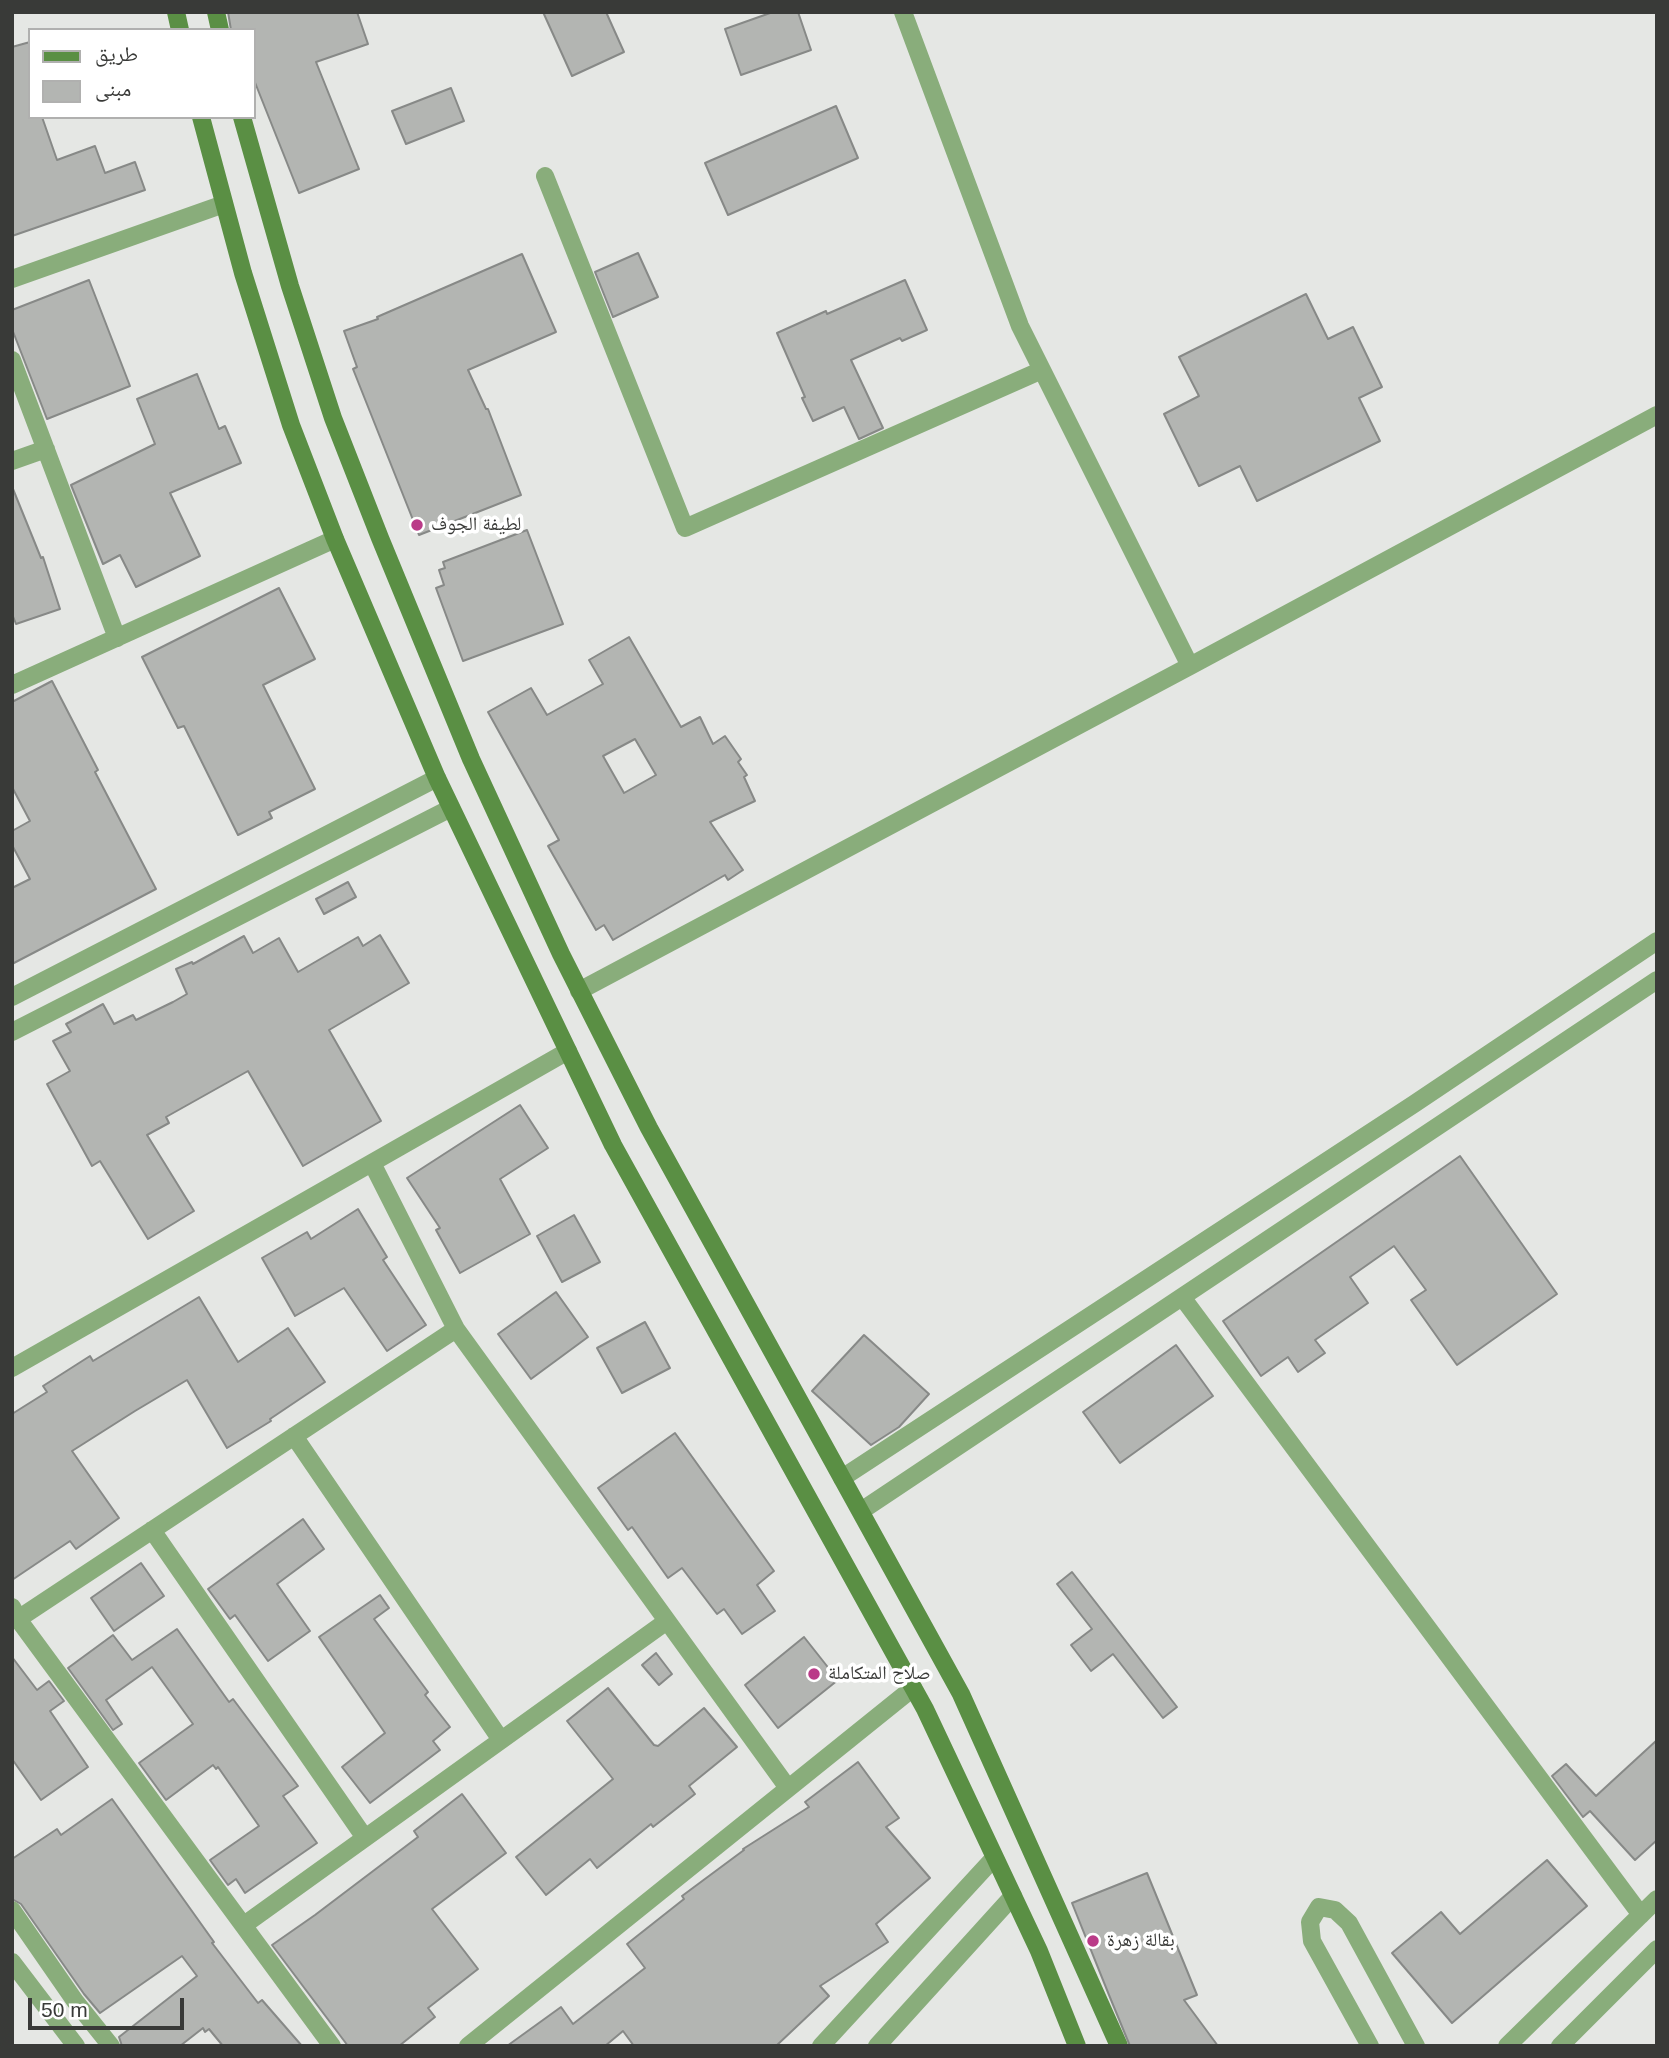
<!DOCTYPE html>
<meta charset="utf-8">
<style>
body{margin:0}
#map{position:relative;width:1669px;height:2058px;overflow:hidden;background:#e5e7e4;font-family:Arial,"Noto Naskh Arabic",sans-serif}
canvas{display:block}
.frame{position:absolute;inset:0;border:14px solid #393a38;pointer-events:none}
.legend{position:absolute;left:28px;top:28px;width:228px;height:91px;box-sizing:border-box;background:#fff;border:2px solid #b0b0af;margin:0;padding:9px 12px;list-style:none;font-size:21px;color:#393a38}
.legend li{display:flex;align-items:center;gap:14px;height:35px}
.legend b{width:35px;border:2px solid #b0b0af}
.scale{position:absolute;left:28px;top:1998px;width:156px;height:32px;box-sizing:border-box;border:4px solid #393a38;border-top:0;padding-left:9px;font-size:21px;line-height:24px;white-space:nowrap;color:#393a38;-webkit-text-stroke:5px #fff;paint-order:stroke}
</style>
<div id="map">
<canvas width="1669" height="2058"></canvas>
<div class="frame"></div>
<ul class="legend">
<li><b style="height:9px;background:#5a8f44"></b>طريق</li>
<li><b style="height:19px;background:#b3b5b2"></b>مبنى</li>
</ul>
<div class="scale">50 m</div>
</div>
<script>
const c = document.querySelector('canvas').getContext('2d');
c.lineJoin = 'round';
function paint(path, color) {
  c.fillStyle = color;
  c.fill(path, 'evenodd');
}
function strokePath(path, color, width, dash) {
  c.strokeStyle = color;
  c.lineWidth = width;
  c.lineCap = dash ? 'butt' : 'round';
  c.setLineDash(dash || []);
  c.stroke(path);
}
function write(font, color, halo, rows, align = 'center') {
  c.font = font + ' Arial,"Noto Naskh Arabic",sans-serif';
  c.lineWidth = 7;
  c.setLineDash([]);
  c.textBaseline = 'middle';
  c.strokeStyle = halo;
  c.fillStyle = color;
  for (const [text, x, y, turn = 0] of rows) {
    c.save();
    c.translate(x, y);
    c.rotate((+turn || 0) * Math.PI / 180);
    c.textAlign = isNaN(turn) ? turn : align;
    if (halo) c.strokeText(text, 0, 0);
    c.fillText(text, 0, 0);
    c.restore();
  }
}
const building = new Path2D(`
 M228 12H357L368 44 316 62 359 169 299 193 254 80V30H231Z
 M543 12H606L624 52 572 76Z
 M773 12H798L811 50 741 75 725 29Z
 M30 42V117H42L57 160 95 146 105 173 135 162 145 190 12 236V47Z
 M451 88 464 121 406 144 392 111Z
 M836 106 858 158 728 215 705 163Z
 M638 253 658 297 613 317 595 272Z
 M522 254 556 332 468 370 486 409H488L521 495 419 535 353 369 357 367 344 331 378 319 377 317Z
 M89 280 130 386 47 419 12 329V310Z
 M905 280 927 330 902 341 900 338 851 360 883 428 859 439 844 407 813 421 802 398 805 397 777 333 826 311 827 314Z
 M1306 294 1328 339 1353 327 1382 387 1359 398 1380 441 1257 501 1240 466 1199 486 1164 414 1199 396 1179 357Z
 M197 374 219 429 225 426 241 463 170 493 200 556 136 587 120 555 103 564 71 485 155 444 137 399Z
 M13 489 41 558 43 557 60 609 16 624 12 614Z
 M527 530 563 624 463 661 436 588 444 585 439 570 445 568 443 562Z
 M279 588 315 659 263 685 315 789 269 812 272 818 238 835 184 726 178 728 142 657Z
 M629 637 681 727 700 717 713 744 725 736 741 759 738 762 747 775 744 777 755 801 710 822 743 870 728 880 725 875 613 940 604 925 596 930 548 846 559 840 488 712 531 688 547 715 603 684 589 660ZM635 739 656 775 624 793 603 756Z
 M52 681 98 770 95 772 156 889 12 964V888L30 879 12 845V831L30 821 12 787V702Z
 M348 882 356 897 324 914 316 899Z
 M380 935 409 983 329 1030 381 1121 303 1166 248 1071 166 1117 169 1123 147 1135 194 1211 148 1239 100 1161 92 1166 47 1084 70 1071 53 1041 71 1032 66 1024 103 1004 114 1024 133 1015 136 1020 173 1002 187 994 176 969 192 962 193 964 244 936 253 953 279 938 298 972 358 937 363 946Z
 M520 1105 548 1148 500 1179 530 1234 460 1273 436 1230 440 1228 407 1178Z
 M1460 1156 1557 1294 1457 1365 1411 1300 1426 1290 1394 1246 1350 1277 1368 1303 1315 1340 1325 1353 1298 1372 1288 1357 1261 1376 1223 1321Z
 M358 1209 387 1257 383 1260 426 1325 387 1351 344 1288 295 1316 262 1258 307 1232 311 1239Z
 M574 1215 600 1262 562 1282 537 1236Z
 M556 1292 588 1337 531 1379 498 1334Z
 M199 1297 238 1362 288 1328 325 1382 270 1419 271 1421 227 1448 187 1380 135 1411 72 1451 119 1518 76 1549 70 1541 12 1580V1414L47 1392 43 1386 90 1356 93 1361Z
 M645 1322 670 1368 622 1393 597 1348Z
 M864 1335 929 1394 899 1427 871 1445 812 1391Z
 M1176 1345 1213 1396 1120 1463 1083 1412Z
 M675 1433 774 1571 757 1585 775 1611 742 1634 724 1609 717 1614 682 1568 668 1578 632 1527 628 1530 598 1488Z
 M303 1519 324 1549 277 1584 310 1631 268 1661 235 1615 230 1619 208 1589Z
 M141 1563 164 1596 114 1631 91 1598Z
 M1072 1572 1177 1707 1163 1718 1113 1654 1091 1671 1071 1645 1092 1629 1057 1584Z
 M380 1595 389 1608 374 1619 428 1692 425 1695 450 1727 433 1741 440 1750 370 1803 342 1767 385 1733 319 1637Z
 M177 1629 229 1702 233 1699 298 1786 283 1796 317 1843 245 1893 236 1879 228 1885 210 1860 259 1826 218 1767 216 1769 213 1765 166 1800 139 1763 193 1724 152 1667 106 1700 122 1724 113 1730 68 1668 113 1635 132 1660Z
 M804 1637 838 1680 778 1728 745 1685Z
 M656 1653 672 1674 659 1685 642 1665Z
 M12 1657 37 1690 49 1681 64 1701 50 1711 88 1767 41 1800 12 1759Z
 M608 1688 654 1745 658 1746 704 1708 737 1747 689 1786 695 1794 653 1827 651 1824 597 1868 590 1859 546 1895 516 1857 613 1779 567 1721Z
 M1657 1740V1840L1635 1860 1590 1811 1583 1817 1552 1776 1566 1764 1596 1796Z
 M858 1762 899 1818 886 1827 930 1878 876 1924 888 1942 820 1986 829 1996 776 2046H634L623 2031 605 2046H507L561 2007 573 2024 645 1968 627 1944 684 1899 682 1896 744 1850 743 1849 809 1807 805 1802Z
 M462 1794 506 1853 432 1909 478 1969 428 2008 435 2017 399 2046H348L272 1945 315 1915 418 1837 414 1831Z
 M112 1799 214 1942 212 1943 258 2003 262 2000 302 2046H223L209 2029 205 2032 203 2028 180 2046H122L119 2037 197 1976 182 1956 100 2013 84 1994 21 1904 12 1899V1859L57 1829 61 1835Z
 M1547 1860 1587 1906 1452 2023 1392 1953 1441 1912 1460 1934Z
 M1147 1873 1197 1995 1184 2000 1218 2046H1130L1109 1995 1072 1903Z`);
paint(building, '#b3b5b2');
strokePath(building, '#878987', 2);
strokePath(new Path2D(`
 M903 12 1020 326 1190 666
 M545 176 685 528 1042 370
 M12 279 224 204
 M12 360 117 638
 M12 461 46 449
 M12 685 335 539
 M579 991 1190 666 1657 415
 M12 997 437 778
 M12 1032 451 808
 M372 1163 456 1329 788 1788
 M1182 1297 1641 1915
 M12 1368 568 1051
 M294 1436 501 1740
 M842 1478 1414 1104 1657 941
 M861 1511 1657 980
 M152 1530 365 1838
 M12 1607 18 1619 332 2046
 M18 1619 456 1329
 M12 1910 75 2001 111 2046
 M244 1925 667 1621
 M12 1962 76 2046
 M468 2046 913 1688
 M821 2046 994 1858
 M877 2046 1013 1896
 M1370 2046 1312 1941 1310 1922 1319 1907 1335 1910 1349 1923 1416 2046
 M1507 2046 1657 1899
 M1560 2046 1657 1949`), '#89ad7b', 18);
strokePath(new Path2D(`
 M176 12 180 30
 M216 12 220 30
 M201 117 243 273 291 425 335 539 437 778 613 1145 925 1709 1039 1951 1077 2046
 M242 117 290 286 333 418 380 538 471 759 561 954 649 1128 961 1694 1119 2046`), '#5a8f44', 18);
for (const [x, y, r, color] of [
 [417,525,7,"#ba3b88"],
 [814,1674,7,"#ba3b88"],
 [1093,1941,7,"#ba3b88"]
]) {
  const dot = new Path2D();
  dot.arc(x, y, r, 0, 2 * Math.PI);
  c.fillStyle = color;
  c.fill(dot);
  strokePath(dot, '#fff', 2.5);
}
write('19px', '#393a38', '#fff', [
 ["لطيفة الجوف",431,525],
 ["صلاح المتكاملة",828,1674],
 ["بقالة زهرة",1107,1941]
], 'left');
</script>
